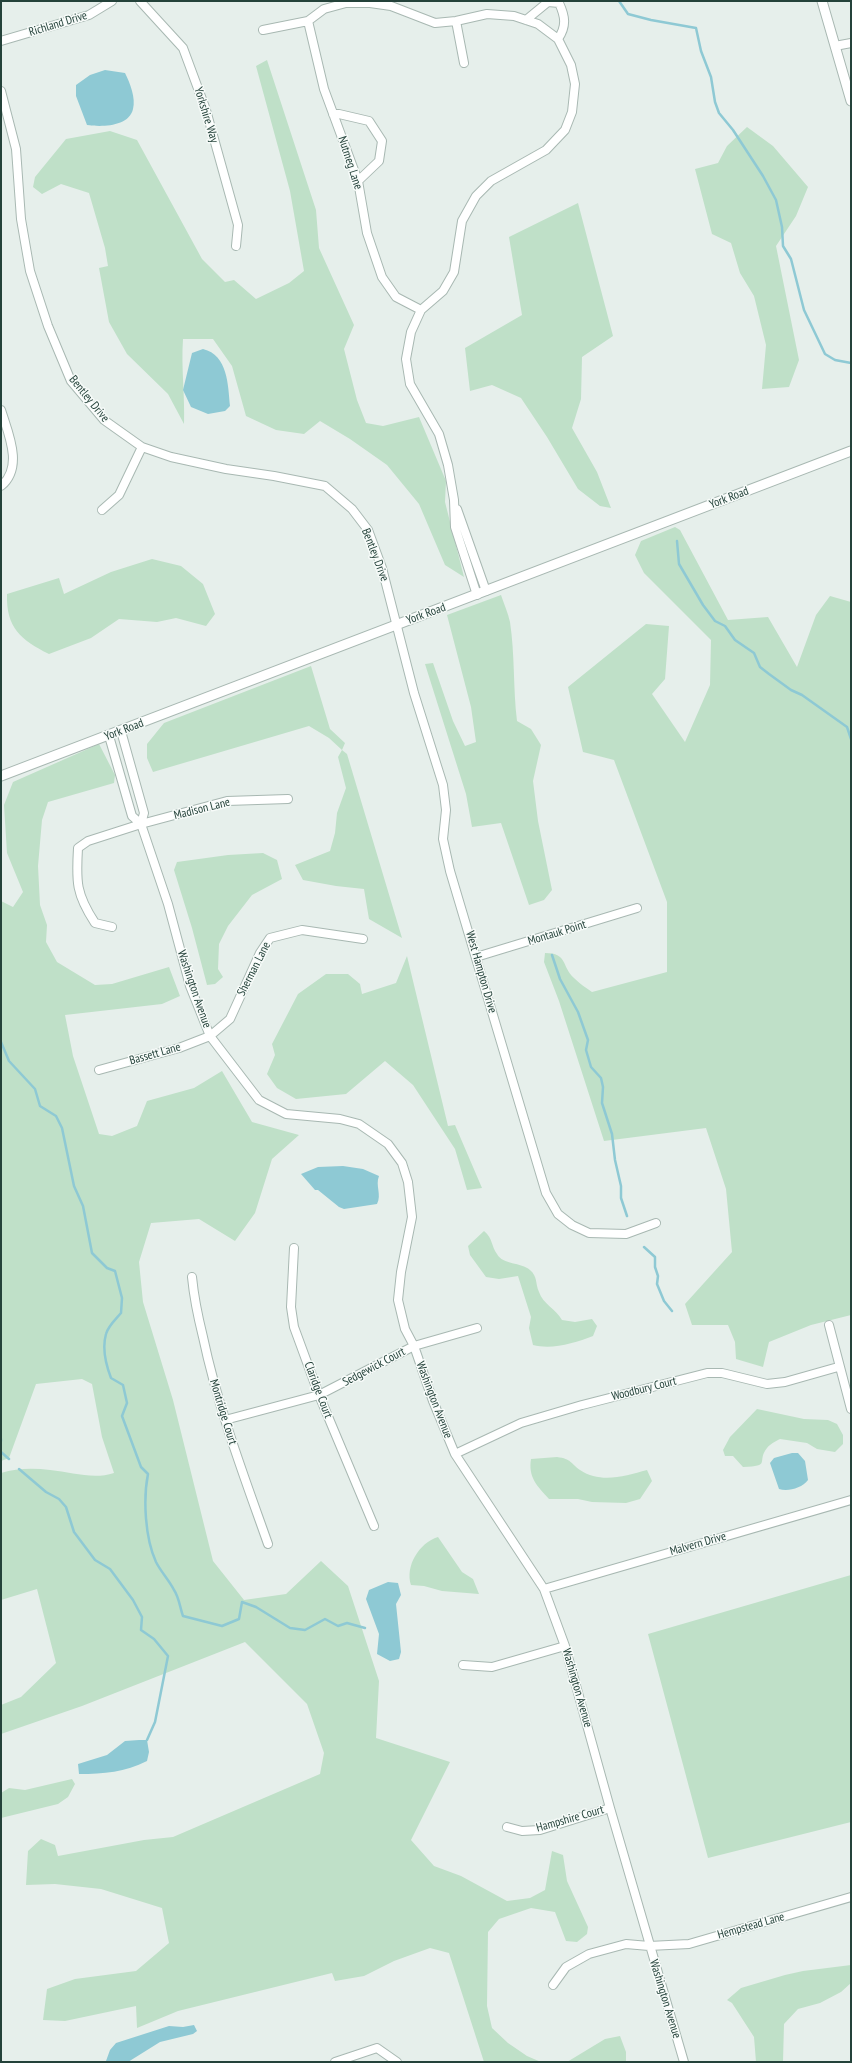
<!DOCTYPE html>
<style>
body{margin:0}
#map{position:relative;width:852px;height:2063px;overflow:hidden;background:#e6efeb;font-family:"PT Sans Narrow",sans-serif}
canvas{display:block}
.frame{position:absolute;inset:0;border:2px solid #24423a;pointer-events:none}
</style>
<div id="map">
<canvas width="852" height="2063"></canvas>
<div class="frame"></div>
</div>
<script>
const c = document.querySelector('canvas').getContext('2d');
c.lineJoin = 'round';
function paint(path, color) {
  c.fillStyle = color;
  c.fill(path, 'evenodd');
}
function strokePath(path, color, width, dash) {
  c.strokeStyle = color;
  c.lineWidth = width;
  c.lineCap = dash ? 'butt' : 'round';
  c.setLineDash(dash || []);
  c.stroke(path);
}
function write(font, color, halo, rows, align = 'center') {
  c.font = font + ' "PT Sans Narrow",sans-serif';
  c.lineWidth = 3;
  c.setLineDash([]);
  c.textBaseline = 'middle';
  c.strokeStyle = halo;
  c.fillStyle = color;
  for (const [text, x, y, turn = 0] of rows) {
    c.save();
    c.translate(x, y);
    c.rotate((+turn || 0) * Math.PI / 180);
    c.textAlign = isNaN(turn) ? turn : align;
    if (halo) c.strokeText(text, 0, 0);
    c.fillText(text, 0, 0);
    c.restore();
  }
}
paint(new Path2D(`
 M267 60 316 210 319 248 354 325 344 349 357 400 366 423 383 426 419 417 446 481 445 502 464 577 445 565 419 504 387 465 350 439 320 421 304 434 276 430 246 416 232 366 213 339H183C181 368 185 395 184 424L168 394 127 354 109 322 99 268 108 266 105 248 89 193 61 184 42 194 33 187 35 177 66 139 110 131 137 140 202 259 225 282 234 280 256 299 289 283 304 271 290 191 256 66Z
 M747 127 773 146 808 187 796 216 776 246 799 360 789 387 762 389 766 345 754 296 740 273 731 243 712 234 695 169 718 163 727 146Z
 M578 203 613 336 582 357 581 399 572 428 597 472 611 508 600 506 578 489 547 437 521 398 492 385 470 391 465 348 522 315 509 237Z
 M675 527 680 530 728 620 768 617 797 667 816 615 830 596 851 602V1315L811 1325 769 1342 763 1367 736 1359 735 1342 728 1325H692L685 1304 732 1252 726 1189 706 1128 604 1141 559 1001 544 962 545 953C568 953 561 966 574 978 579 983 586 988 592 992L667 972V902L614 760 583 752 568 687 646 624 669 626 665 679 652 694 685 742 710 685 711 640 644 573 635 555 641 541Z
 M152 559 181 566 203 584 215 614 206 626 176 618 157 622 119 619 91 638 49 654C21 640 6 628 7 594L59 578 64 594 111 572Z
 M501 595C504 604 508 613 510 622 515 655 513 688 517 721L531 729 541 745 533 781 538 821 552 890 544 900 529 905 501 823 472 827 466 794 425 664 433 663 453 721 465 746 476 742 471 707 447 615Z
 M311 666 330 729 345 743 342 750 347 754 402 938 369 919 364 889 336 886 303 880 295 865 330 851 335 833 337 813 346 788 338 757 342 750 329 738 309 726 153 772 147 758V744L164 723Z
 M99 744 115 775 114 783 48 802 42 820 38 866 40 905 47 925 46 942 57 962 95 985 112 984 169 967 180 996 162 1004 65 1015 73 1056 99 1134 112 1136 137 1126 147 1101 194 1088 222 1071 252 1122 299 1135 272 1159 255 1213 235 1241 199 1219 151 1223 139 1262 143 1302 173 1400 213 1561 244 1600 286 1594 321 1561 348 1586 379 1681 376 1738 450 1762 411 1840 434 1866 461 1876 507 1901 530 1898 545 1890 552 1851 563 1855 567 1881 588 1927 587 1934 577 1942 566 1941 555 1912 531 1908 499 1919 488 1932 487 2006 492 2028 508 2043 527 2056 541 2062H484L449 1953 430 1948 394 1961 364 1976 335 1981 332 1973 178 2011 137 2028 136 2006 65 2021 43 2020 47 1989 75 1979 136 1971 169 1943 162 1908 101 1889 55 1884 26 1885 28 1851 41 1839 55 1845 58 1856 144 1840 173 1837 320 1774 324 1753 307 1704 245 1642 82 1706 1 1734V1705L21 1697 56 1663 37 1589 1 1600V1473C17 1468 34 1468 50 1470 72 1472 93 1480 114 1473L102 1437 92 1384 82 1379 36 1384 9 1458 1 1461V901L13 907 23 892 7 853 4 805 13 782Z
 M263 853 277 860 282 879 252 895 228 926 219 944 218 969 223 977 215 984 207 985 192 928 174 870 177 862 228 855Z
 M407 956 448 1126 455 1125 482 1188 467 1190 455 1149 413 1085 385 1061 346 1094 296 1099 277 1088 267 1074 275 1055 272 1044 298 994 326 974H348L360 984 362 994 396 983Z
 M484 1231C493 1238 491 1246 497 1254 503 1265 521 1262 530 1270 538 1277 535 1283 539 1292 543 1304 556 1309 562 1320L575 1322 592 1319 597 1326 593 1336C575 1343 552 1350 533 1345L529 1328 531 1317 518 1276 499 1279 486 1277 470 1255 468 1246Z
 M757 1409 804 1419 828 1420 837 1424 843 1435V1444L835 1452 817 1449 807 1443 780 1439C776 1441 770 1444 767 1448 756 1462 772 1466 743 1467L733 1456H725L723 1450 730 1437Z
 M557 1457C572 1459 570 1463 580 1470 601 1484 625 1476 647 1470L652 1481 640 1499 626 1503 592 1502 578 1499H549C537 1486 528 1477 531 1459Z
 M438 1537 462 1572 473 1579 479 1594 442 1591 424 1586 411 1585C405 1566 419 1543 438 1537Z
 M851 1575V1822L708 1858 648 1634Z
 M72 1779 75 1784 68 1797 58 1804 1 1818V1793L9 1788 25 1790Z
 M851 1965V1983L841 1992 820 2003 798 2009 784 2024 783 2062H756L754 2037 732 2003 727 2000 741 1988 785 1975 803 1971Z
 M620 2036 626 2052V2062H567L605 2039Z`), '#bfe0c8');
paint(new Path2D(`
 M105 70 125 73C130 83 136 98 133 109 129 127 101 127 87 125L76 96V85L90 75Z
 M203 349C228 355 228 385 230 406L225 411 208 414 191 407 183 390 192 353Z
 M343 1166 363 1169 379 1176C375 1185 382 1195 377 1204L344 1209 339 1207 318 1190H315L301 1174 318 1167Z
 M792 1453H798L805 1461 808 1480C802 1488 788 1492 779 1489L770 1463 774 1458Z
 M388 1582 398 1583 401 1595 396 1604 401 1652 399 1659 390 1661 377 1654 379 1634 366 1599 369 1590Z
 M139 1740H147L149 1752 147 1761C125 1772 104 1774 79 1774L78 1764 107 1755 125 1741Z
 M194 2025 197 2031 193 2034 160 2042 128 2062 106 2061 110 2050 116 2043 169 2026 183 2027Z`), '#8ec9d4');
strokePath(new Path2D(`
 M619 1 628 14 651 20 696 28 701 51 711 77 715 102 719 113 733 130 763 176 776 200 782 227 783 246 791 259 804 310 825 354 835 360 851 363
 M677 541 679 564 703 605 715 621 725 626 735 640 754 653 760 667 769 674 791 690 802 695 847 727 851 739
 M552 955 560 979 578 1012 588 1040 586 1050 591 1067 601 1078 603 1087 602 1103 612 1134 615 1160 621 1186V1198L627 1216
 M1 1042 9 1061 35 1089 40 1106 56 1116 62 1128 74 1186 83 1206 92 1253 107 1268 115 1271 122 1298 121 1313C116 1319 108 1326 106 1334 102 1348 106 1365 111 1378L123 1385 127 1403 122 1416 141 1467 148 1474C143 1499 145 1538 156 1562 161 1572 169 1580 174 1590 179 1597 180 1608 183 1616L222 1626 239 1619 242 1602 256 1607 290 1628 305 1630 325 1619 338 1626 347 1623 365 1628
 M644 1247 655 1257V1267L658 1276 657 1284 664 1301 672 1311
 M1 1439V1441
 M1 1452 9 1459
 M19 1469 46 1492 59 1499 66 1507 74 1532 95 1560 110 1569 133 1600 142 1617 141 1630 154 1639 168 1656 155 1722 147 1740`), '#8ec9d4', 2.5);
const minor = new Path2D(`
 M140 1 183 48 206 110 238 225 236 246
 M526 20 548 2 559 3C565 16 567 26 558 39
 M308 21 324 89 358 181 367 233 382 277 396 297 421 310
 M456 21 464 63
 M263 30 308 21 324 9 346 3H370L391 6 435 23 456 21 487 14 514 16 538 24 558 39 571 65 575 84 572 112 565 130 546 150 491 181 476 196 462 221 454 272 443 291 421 310 411 332 406 359 410 384 439 434 448 465 454 500 455 527 477 595
 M1 41 89 15 112 1
 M835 46 851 43
 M1 91 16 149 21 219 30 271 48 326 71 381 104 420 142 447 171 457 226 469 274 476 325 486 352 509 368 530 382 568 414 693 443 785 446 810 443 839 450 871 546 1193 558 1214 572 1225 589 1233 626 1234 656 1223
 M333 114H339L369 121 382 141 379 161 358 181
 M1 410C8 433 24 467 1 486
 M457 509 486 591
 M102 510 119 495 142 447
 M121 731 144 813 141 824
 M109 736 132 816 141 824 168 904 190 986 210 1036 259 1100 286 1114 340 1119 359 1124 388 1144 402 1163 408 1182 412 1217 401 1272 398 1300 405 1329 414 1346 433 1401 455 1454 544 1589 565 1646 610 1808 684 2062
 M112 927 95 923C76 894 76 882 78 848L88 841 141 824 227 801 288 799
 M476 957 637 908
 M99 1070 179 1048 210 1036 230 1019 260 953 270 938 302 930 363 939
 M294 1248 291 1307 294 1327 319 1395 374 1526
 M192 1277C194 1298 198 1317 203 1337 218 1408 244 1476 268 1544
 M829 1325 851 1409
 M225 1420 319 1395 414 1346 477 1328
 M455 1454 521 1423 582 1405 707 1373H722L767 1384 785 1382 838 1367
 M544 1589 851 1500
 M463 1665 492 1667 565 1646
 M507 1827 522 1831 540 1830 610 1808
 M553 1985 566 1967 589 1954 626 1944 649 1946 689 1944 851 1897
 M335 2062 377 2048 397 2062`);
const tertiary = new Path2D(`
 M822 1 851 101
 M1 776 851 451`);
strokePath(minor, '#a8b8b2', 10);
strokePath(tertiary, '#a8b8b2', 11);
strokePath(minor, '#fff', 8);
strokePath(tertiary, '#fff', 9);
write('12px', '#24423a', '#f7fbf9', [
 ["Richland Drive",58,24,-17],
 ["Yorkshire Way",206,115,73],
 ["Nutmeg Lane",350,163,72],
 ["Bentley Drive",89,399,51],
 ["York Road",729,498,-21],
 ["Bentley Drive",375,555,69],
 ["York Road",426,614,-20],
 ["York Road",124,730,-21],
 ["Madison Lane",202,809,-14],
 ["Montauk Point",557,933,-17],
 ["Sherman Lane",254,969,-63],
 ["West Hampton Drive",481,972,74],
 ["Washington Avenue",194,989,71],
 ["Bassett Lane",155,1054,-16],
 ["Sedgewick Court",374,1367,-28],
 ["Woodbury Court",644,1389,-14],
 ["Claridge Court",318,1390,69],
 ["Washington Avenue",434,1400,69],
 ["Montridge Court",223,1412,73],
 ["Malvern Drive",698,1544,-16],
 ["Washington Avenue",577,1688,74],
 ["Hampshire Court",570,1819,-16],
 ["Hempstead Lane",751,1926,-16],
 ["Washington Avenue",665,1999,73]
]);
</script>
